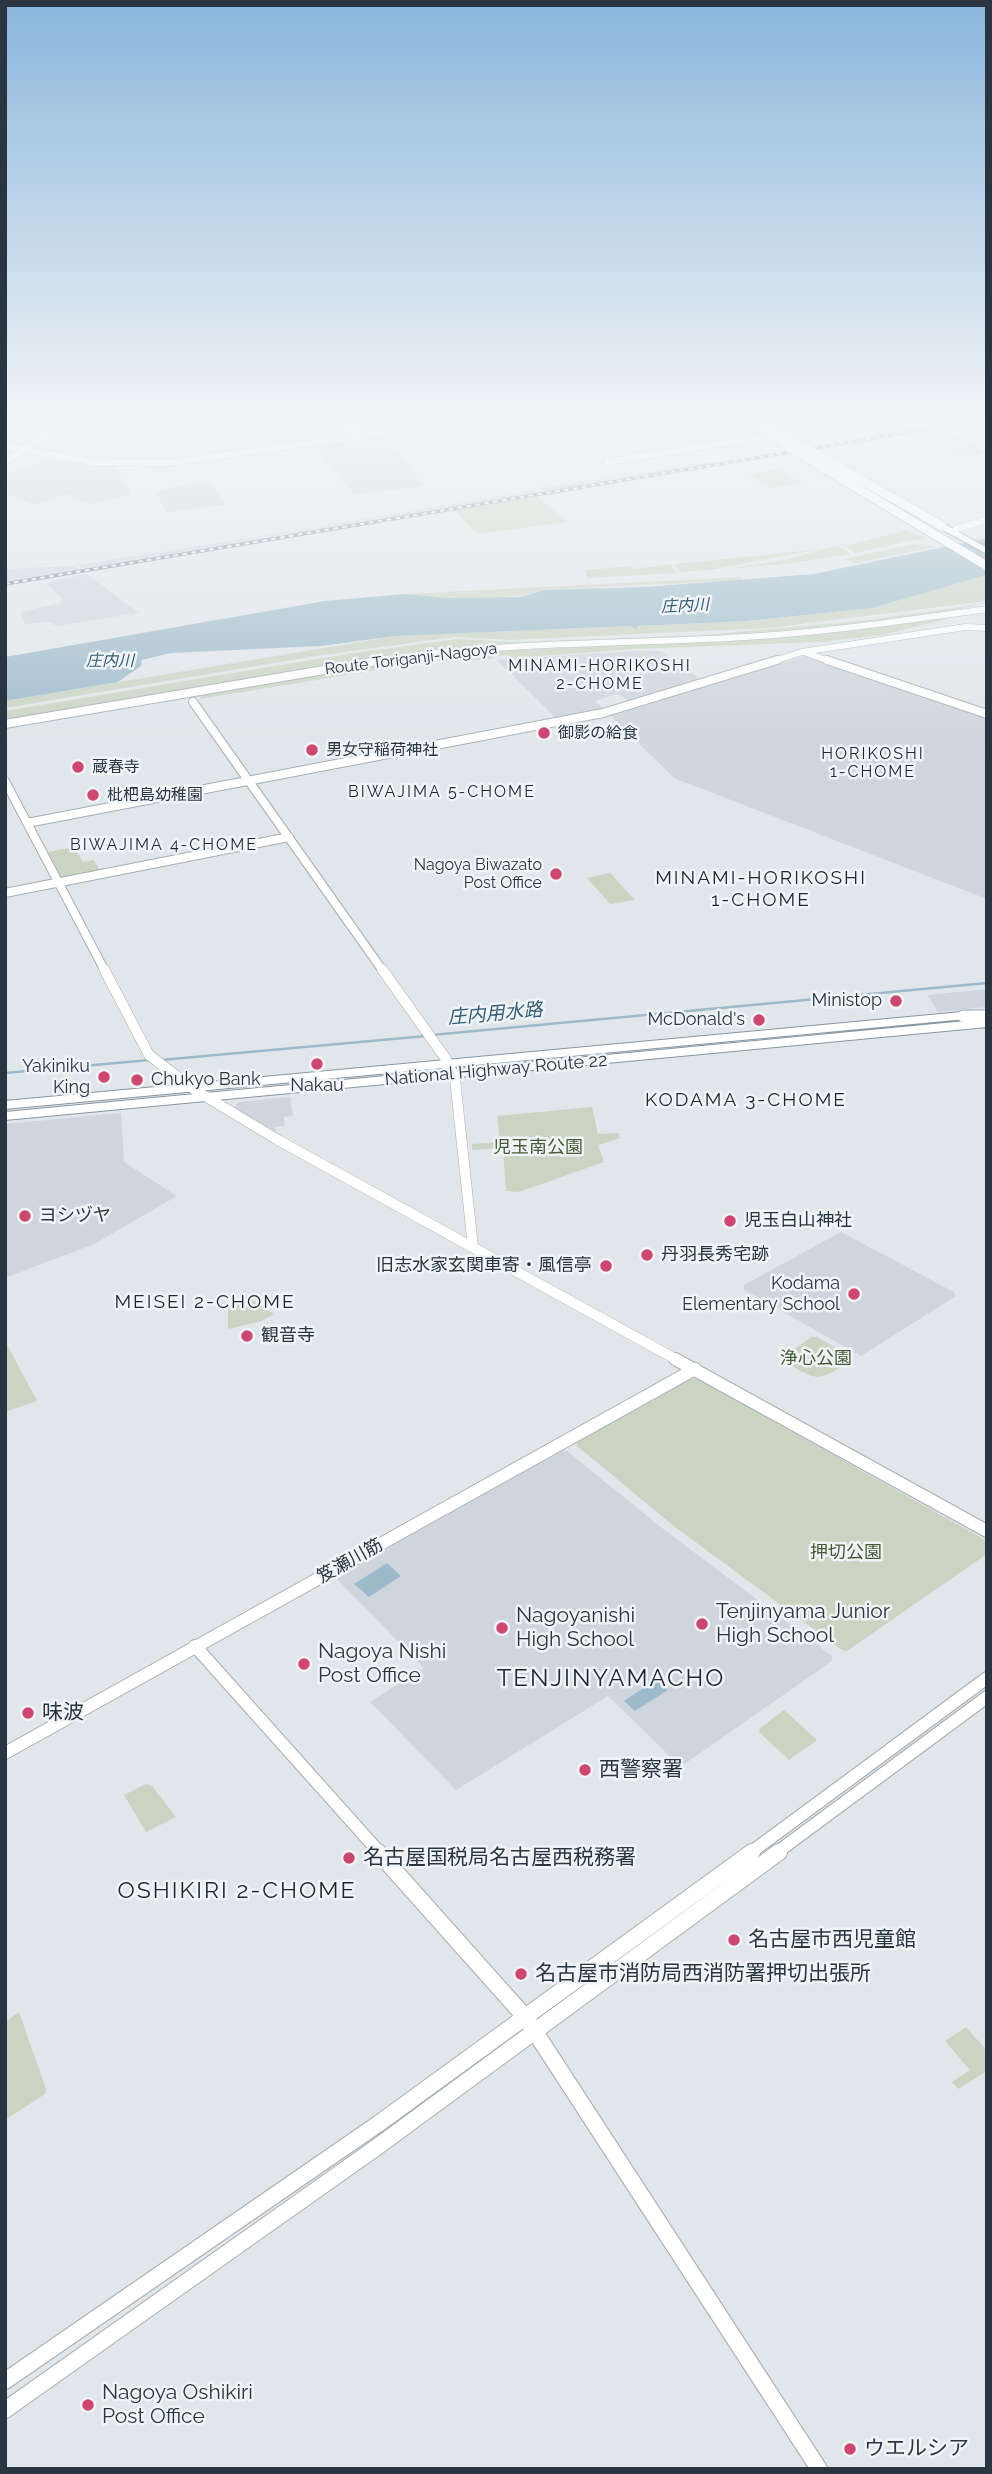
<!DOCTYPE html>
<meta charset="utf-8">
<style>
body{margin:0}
#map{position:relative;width:992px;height:2474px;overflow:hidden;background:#e1e6ea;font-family:Raleway,sans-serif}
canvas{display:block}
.frame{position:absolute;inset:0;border:7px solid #293642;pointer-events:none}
</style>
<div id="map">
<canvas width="992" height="2474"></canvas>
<div class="frame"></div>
</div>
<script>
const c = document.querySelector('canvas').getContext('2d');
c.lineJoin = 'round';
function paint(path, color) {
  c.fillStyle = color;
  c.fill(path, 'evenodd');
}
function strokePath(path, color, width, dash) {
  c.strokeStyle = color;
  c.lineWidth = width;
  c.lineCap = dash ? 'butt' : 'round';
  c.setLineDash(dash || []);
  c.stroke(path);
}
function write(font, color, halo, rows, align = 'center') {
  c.font = font + ' Raleway,"Noto Sans JP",sans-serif';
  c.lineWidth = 5;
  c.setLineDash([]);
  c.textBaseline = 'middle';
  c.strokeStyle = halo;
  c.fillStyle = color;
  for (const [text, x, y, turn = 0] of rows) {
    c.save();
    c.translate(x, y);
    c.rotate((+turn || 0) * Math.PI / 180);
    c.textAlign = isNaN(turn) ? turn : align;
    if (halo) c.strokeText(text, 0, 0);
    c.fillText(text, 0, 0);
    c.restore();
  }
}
paint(new Path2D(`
 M371 437 383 439 425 486 355 495 314 446Z
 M46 460 115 466 132 495 90 504 67 494 34 505 5 493V475Z
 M710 462 714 464 548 496 540 488Z
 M208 480 226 505 167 512 155 492Z
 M533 491 537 494 336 527 333 524Z
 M331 525 334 528 84 569 78 565Z
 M74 566 80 570 5 586V569Z
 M87 574 139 613 56 626 51 622 25 624 20 612 60 603 62 598 45 583Z
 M638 651H661L700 679 630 701 617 694 595 701 604 709 556 718 497 660Z
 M806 655 987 717V899L674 778 611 716Z
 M987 989V1007L938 1012 927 995Z
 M290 1097 293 1116 284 1117 285 1126 275 1127 276 1132 234 1109 238 1102Z
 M121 1113 124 1162 177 1196 94 1244 5 1278V1124Z
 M841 1232 954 1292 956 1296 861 1356 743 1289 744 1285Z
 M562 1451H567L662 1528 832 1656V1661L683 1765 678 1764 608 1696 456 1790 370 1702 424 1668 335 1577Z`), '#cfd5dc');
paint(new Path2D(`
 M960 437 985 452V453L955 458 934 441Z
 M777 469 802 483 772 488 747 474Z
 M537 496 567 522 478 534 453 510Z
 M906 530 924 538 855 553 845 546Z
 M914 544 934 547 855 563 843 559Z
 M837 546 851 554 786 564 725 569 784 560Z
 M821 549 710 570 680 572 675 564Z
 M670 564 677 573 587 578 585 570 632 566 634 569Z
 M987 575V601L768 628 510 640 455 637 322 655 5 708V701L395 636 630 626 637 629V626L747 621 872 608Z
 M741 577 743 580 544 590C500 602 451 598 405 594Z
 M987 603 928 616 847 626 735 636 467 649 5 723V711L354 653 458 639 513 642 703 635 869 620Z
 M962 615 882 635 822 642 634 649 511 658 510 655 494 656 492 659 444 662 439 660 200 699 201 696 138 705 391 660 469 652 703 641Z
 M73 847 83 862 94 860 100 871 61 877 48 852Z
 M610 873 635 900 610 904 587 878Z
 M592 1107 598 1134 619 1133 620 1138 598 1145 604 1162 519 1192 506 1191 503 1148 472 1150V1144L500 1142 497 1116Z
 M246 1296 274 1314 262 1321 228 1329V1307Z
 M811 1337H817L850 1356 851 1362C816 1381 820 1382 785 1362L783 1358Z
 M5 1341 37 1401 5 1412Z
 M690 1379H698L987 1541V1554L847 1651 842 1650 675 1527 577 1446V1442Z
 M784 1710 817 1740 789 1760 759 1732 760 1728Z
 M146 1784 152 1786 176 1817 146 1832 124 1795Z
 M19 2012 46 2089 45 2094 5 2120V2022Z
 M966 2027 987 2051V2071L958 2089 952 2082 970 2070 945 2041Z`), '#c9d4c2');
paint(new Path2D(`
 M987 538V575L872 608 747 621 637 626V629L630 626 395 636 321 646 171 653 142 660 141 666 118 682 5 701V657L325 601 405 594 449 598 520 597 544 590 645 587 814 574Z
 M387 1563 401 1576 369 1597 354 1584Z
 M657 1679 668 1690 635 1711 624 1701Z`), '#9cbaca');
strokePath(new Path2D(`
 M432 1035 987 983
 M161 1060 426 1036
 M5 1073 150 1060`), '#9cbaca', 2.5);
const secondaryFar4 = new Path2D(`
 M210 416 364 432
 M5 446 92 462 169 463 507 416
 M607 462 891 416
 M956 529 987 520
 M804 652 832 662
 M372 662C489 642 610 644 728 638 815 634 901 621 987 609
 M771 662 802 652 965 627 987 628`);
const secondaryFar3 = new Path2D(`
 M827 660 987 714
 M193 702 383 971
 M5 724 383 660
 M5 781 105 971
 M27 823 603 713 777 660
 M5 893 289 837`);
const secondaryFar2 = new Path2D(`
 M104 969 149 1055 195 1090 278 1140 679 1361
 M382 969 446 1059 455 1079 473 1247`);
const secondaryFar1 = new Path2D(`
 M675 1359 987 1531
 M195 1646 380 1853
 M5 1753 695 1369
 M750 1853 987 1678
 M776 1853 987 1697`);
const secondary = new Path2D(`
 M378 1852 526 2018 819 2469
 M5 2381 378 2124 752 1852
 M5 2410 377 2147 779 1852`);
const primaryFar1 = new Path2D(`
 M5 461 76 416`);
const primary = new Path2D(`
 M963 1016H987`);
const highway = new Path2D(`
 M939 524H945L987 548V554L939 528Z
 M973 1011 979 1015 977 1018 5 1109V1101Z
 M987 1019V1027L5 1120V1112Z`);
strokePath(secondaryFar4, '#a6aeb4', 7);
strokePath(secondaryFar3, '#a6aeb4', 10);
strokePath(secondaryFar2, '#a6aeb4', 11);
strokePath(secondaryFar1, '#a6aeb4', 14);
strokePath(secondary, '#a6aeb4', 18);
strokePath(primaryFar1, '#a0acb6', 8);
strokePath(primary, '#a0acb6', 13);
strokePath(highway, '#8896a1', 2);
strokePath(secondaryFar4, '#fff', 6);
strokePath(secondaryFar3, '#fff', 8);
strokePath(secondaryFar2, '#fff', 10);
strokePath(secondaryFar1, '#fff', 12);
strokePath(secondary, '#fff', 16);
strokePath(primaryFar1, '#fff', 7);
strokePath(primary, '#fff', 11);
paint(highway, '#fff');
const rail = new Path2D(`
 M5 584 987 419`);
strokePath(rail, '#7a8893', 3.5);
strokePath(rail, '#f1f4f7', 2, [4.5]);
const highwayBridge = new Path2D(`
 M737 416 987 566
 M767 426 942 526`);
strokePath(highwayBridge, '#8896a1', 10, []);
strokePath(highwayBridge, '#fff', 9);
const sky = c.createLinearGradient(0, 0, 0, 762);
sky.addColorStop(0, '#89b6dc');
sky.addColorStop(0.55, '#f2f4f6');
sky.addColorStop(1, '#f2f4f600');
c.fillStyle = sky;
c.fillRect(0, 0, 992, 762);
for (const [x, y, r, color] of [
 [544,733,7,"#cf4670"],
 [312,750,7,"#cf4670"],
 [78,767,7,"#cf4670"],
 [93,795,7,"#cf4670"],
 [556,874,7,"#cf4670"],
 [896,1001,7,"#cf4670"],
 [759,1020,7,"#cf4670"],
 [317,1064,7,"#cf4670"],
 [104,1077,7,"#cf4670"],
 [137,1080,7,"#cf4670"],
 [25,1216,7,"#cf4670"],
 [730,1221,7,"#cf4670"],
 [647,1255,7,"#cf4670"],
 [606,1266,7,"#cf4670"],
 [854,1294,7,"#cf4670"],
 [247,1336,7,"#cf4670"],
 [702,1624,7,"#cf4670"],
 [502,1628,7,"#cf4670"],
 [304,1664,7,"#cf4670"],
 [28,1713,7,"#cf4670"],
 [585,1770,7,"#cf4670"],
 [349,1858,7,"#cf4670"],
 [734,1940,7,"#cf4670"],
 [521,1974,7,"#cf4670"],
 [88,2405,7,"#cf4670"],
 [850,2449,7,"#cf4670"]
]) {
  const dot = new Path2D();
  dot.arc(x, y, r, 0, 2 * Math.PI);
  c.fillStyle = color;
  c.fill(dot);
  strokePath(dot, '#f1f4f7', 2.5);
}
write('italic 16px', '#335c76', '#f1f4f7', [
 ["庄内川",685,606,-3],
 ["庄内川",110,661]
]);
write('16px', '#293642', '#f1f4f7', [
 ["Route Toriganji-Nagoya",411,659,-7]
]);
c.letterSpacing = '2px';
write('16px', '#1b2732', '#f1f4f7', [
 ["MINAMI-HORIKOSHI",600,666],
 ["2-CHOME",600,684],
 ["HORIKOSHI",873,754],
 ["1-CHOME",873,772],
 ["BIWAJIMA 5-CHOME",442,792],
 ["BIWAJIMA 4-CHOME",164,845]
]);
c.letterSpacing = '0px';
write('16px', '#293642', '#f1f4f7', [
 ["御影の給食",558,733],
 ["男女守稲荷神社",326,750],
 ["蔵春寺",92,767],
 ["枇杷島幼稚園",107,795],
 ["Nagoya Biwazato",542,865,"right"],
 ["Post Office",542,883,"right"]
], 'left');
write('18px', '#293642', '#f1f4f7', [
 ["Ministop",882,1001],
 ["McDonald's",745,1020],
 ["Yakiniku",90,1067],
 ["King",90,1088],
 ["Chukyo Bank",151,1080,"left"],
 ["Nakau",317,1086,"center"],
 ["ヨシヅヤ",39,1216,"left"],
 ["児玉白山神社",744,1221,"left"],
 ["丹羽長秀宅跡",661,1255,"left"],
 ["旧志水家玄関車寄・風信亭",592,1266],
 ["Kodama",840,1284],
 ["Elementary School",840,1305],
 ["観音寺",261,1336,"left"]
], 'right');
write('18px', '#293642', '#f1f4f7', [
 ["National Highway Route 22",496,1070,-5],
 ["笈瀬川筋",350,1561,-29]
]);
write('18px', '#445d36', '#f1f4f7', [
 ["児玉南公園",538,1148],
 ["浄心公園",816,1359],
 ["押切公園",846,1553]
]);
c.letterSpacing = '2px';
write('19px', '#1b2732', '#f1f4f7', [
 ["MINAMI-HORIKOSHI",761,878],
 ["1-CHOME",761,900],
 ["KODAMA 3-CHOME",746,1100],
 ["MEISEI 2-CHOME",205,1302]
]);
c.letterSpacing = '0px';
write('italic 19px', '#335c76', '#f1f4f7', [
 ["庄内用水路",495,1014,-5]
]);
write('21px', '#293642', '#f1f4f7', [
 ["Tenjinyama Junior",716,1612],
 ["High School",716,1636],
 ["Nagoyanishi",516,1616],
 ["High School",516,1640],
 ["Nagoya Nishi",318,1652],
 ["Post Office",318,1676],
 ["味波",42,1713],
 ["西警察署",599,1770],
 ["名古屋国税局名古屋西税務署",363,1858],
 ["名古屋市西児童館",748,1940],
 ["名古屋市消防局西消防署押切出張所",535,1974],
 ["Nagoya Oshikiri",102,2393],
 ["Post Office",102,2417],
 ["ウエルシア",864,2449]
], 'left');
c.letterSpacing = '2px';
write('23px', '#1b2732', '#f1f4f7', [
 ["OSHIKIRI 2-CHOME",237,1891]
]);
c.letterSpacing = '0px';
c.letterSpacing = '2px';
write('24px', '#1b2732', '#f1f4f7', [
 ["TENJINYAMACHO",611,1679]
]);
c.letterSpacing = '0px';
</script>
